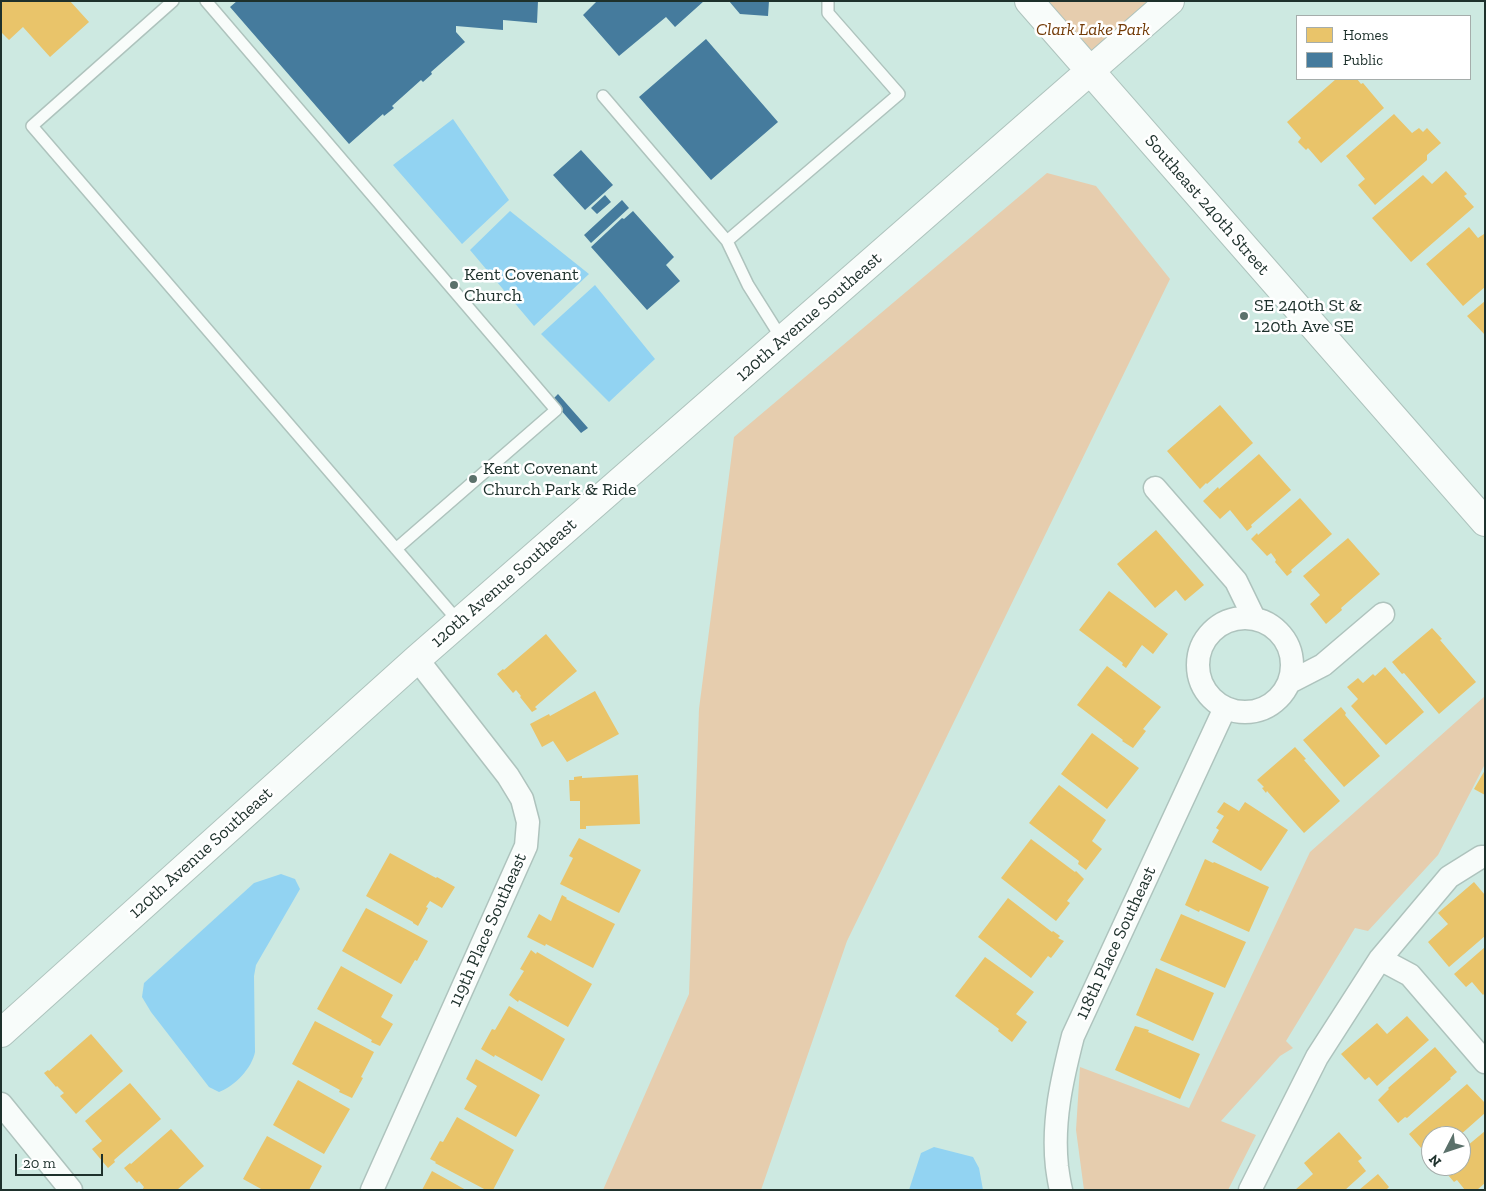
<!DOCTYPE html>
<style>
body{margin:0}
#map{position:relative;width:1486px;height:1191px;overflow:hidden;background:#cde9e1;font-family:"Zilla Slab",serif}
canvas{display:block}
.frame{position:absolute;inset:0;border:2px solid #1e312c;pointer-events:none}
.legend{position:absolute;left:1296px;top:15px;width:175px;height:65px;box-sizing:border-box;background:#fff;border:1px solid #a5adab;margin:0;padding:6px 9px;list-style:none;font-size:15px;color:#1e312c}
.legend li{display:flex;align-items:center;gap:10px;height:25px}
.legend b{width:25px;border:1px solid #a5adab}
.north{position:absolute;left:1421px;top:1126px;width:50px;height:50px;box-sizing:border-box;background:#fff;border:1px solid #a5adab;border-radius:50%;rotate:229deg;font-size:14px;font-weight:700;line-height:20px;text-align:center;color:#1e312c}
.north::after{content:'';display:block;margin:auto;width:18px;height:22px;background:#5b716b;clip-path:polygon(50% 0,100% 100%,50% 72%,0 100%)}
.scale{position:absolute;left:15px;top:1154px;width:88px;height:22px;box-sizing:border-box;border:2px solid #1e312c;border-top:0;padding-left:6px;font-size:15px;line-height:18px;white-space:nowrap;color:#1e312c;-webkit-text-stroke:4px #fff;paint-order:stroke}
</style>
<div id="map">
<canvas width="1486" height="1191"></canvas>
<div class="frame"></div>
<ul class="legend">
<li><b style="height:14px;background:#e9c46a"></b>Homes</li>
<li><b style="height:14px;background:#457b9d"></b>Public</li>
</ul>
<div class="north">N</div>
<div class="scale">20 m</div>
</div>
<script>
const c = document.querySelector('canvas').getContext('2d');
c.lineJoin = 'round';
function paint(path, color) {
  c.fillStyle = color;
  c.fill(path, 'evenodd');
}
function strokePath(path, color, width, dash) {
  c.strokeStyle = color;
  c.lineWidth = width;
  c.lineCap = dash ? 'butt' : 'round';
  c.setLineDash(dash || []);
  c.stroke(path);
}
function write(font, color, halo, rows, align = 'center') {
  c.font = font + ' "Zilla Slab",serif';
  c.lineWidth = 5;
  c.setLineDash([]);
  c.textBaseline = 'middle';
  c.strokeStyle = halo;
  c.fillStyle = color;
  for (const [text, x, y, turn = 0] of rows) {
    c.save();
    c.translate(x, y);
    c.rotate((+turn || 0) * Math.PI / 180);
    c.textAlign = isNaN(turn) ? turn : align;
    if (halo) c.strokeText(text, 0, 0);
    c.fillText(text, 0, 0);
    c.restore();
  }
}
paint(new Path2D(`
 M1029 1H1170L1090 71Z
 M1047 173 1096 186 1170 279 847 941 761 1190H603L689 994 699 709 734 437Z
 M1485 696V764L1438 855 1368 931 1355 928 1286 1041 1293 1048 1280 1056 1221 1121 1256 1135 1228 1190H1084L1076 1130 1080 1067 1189 1108 1310 852Z`), '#e6cdae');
paint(new Path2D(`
 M453 119 509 200 462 244 393 165Z
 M510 211 589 274 534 326 470 250Z
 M595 285 655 359 609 402 541 334Z
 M281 874 295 879 300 889 256 965 254 976 255 1052C252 1068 235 1086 219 1092L209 1087 151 1012 142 997 144 983 254 883Z
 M934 1147 973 1157 979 1168 983 1190H909L921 1153Z`), '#92d3f2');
paint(new Path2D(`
 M1 1H70L89 22 50 57 23 27 9 40 1 32Z
 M1336 79H1347L1348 80 1357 79 1361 84 1363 83 1384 108 1321 163 1308 148 1306 150 1298 142 1301 138 1287 122Z
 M1394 114 1412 133 1419 128 1423 132 1427 128 1441 143 1427 155V160L1375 205 1358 185 1365 179 1346 156Z
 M1446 171 1467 194 1464 196 1474 207 1411 262 1372 218 1423 175 1432 184Z
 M1469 227 1478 238 1484 234 1485 235V287L1463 306 1426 264Z
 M1485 301V335L1467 316Z
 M1220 405 1253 443 1207 484 1206 483 1200 489 1167 451Z
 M1259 454 1291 490 1251 525 1252 527 1247 531 1230 510 1220 519 1203 501 1218 487 1219 489Z
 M1300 498 1332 534 1291 570 1292 572 1287 576 1275 562 1276 560 1271 553 1267 556 1251 539 1257 533 1258 535Z
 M1156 530 1204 585 1185 601 1176 590 1155 608 1117 564Z
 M1348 538 1380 574 1341 608 1342 610 1326 624 1310 604 1320 595 1303 576Z
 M1109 591 1168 634 1153 654 1142 645 1126 668 1122 665 1123 663 1079 630Z
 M1432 628 1442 639 1440 640 1476 682 1439 714 1404 673 1402 674 1392 662Z
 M546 634 577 671 535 707 537 709 532 712 520 697 521 696 516 690 513 693 497 674 503 669 504 670Z
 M1107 666 1161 707 1143 729 1146 731 1133 748 1122 741 1123 740 1077 705Z
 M1385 667 1424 712 1386 745 1351 706 1358 699 1347 687 1358 678 1363 683 1373 674 1375 676Z
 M595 691 619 734 567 762 553 741 542 747 530 724 549 714 550 716Z
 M1341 707 1346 713 1345 715 1380 756 1344 787 1303 740Z
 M1092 733 1139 768 1107 809 1061 774Z
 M1295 747 1306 759 1304 760 1340 801 1304 833 1267 791 1266 793 1262 788 1264 787 1257 780Z
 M1485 770V795L1474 789Z
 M638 775 640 824 586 826V829H580V801H570L569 780H574V777L582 776V778Z
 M1059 785 1106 820 1092 841 1102 849 1086 870 1078 864 1079 861 1029 823Z
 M1224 802 1239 811 1245 802 1288 830 1261 871 1212 842 1219 830 1216 828 1224 816 1217 812Z
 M579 838 641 870 619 913 560 884 573 858 569 856Z
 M1031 839 1075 872 1076 871 1084 879 1067 901 1070 903 1056 921 1001 878Z
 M390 853 436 878 437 877 455 887 442 908 430 901 426 907 428 908 418 926 413 923V922L366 896Z
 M1205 859 1213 863 1214 862 1269 887 1249 932 1200 910 1199 912 1185 905Z
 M1474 882 1485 895V936L1449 967 1428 942 1448 924 1438 913Z
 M562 895 567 898 566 899 615 924 593 968 546 944 545 946 527 937 539 914 551 921Z
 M1008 898 1052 932 1053 931 1060 936 1058 938 1064 941 1051 958 1048 956 1031 978 978 937Z
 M366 908 428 941 417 961 415 960 401 984 342 951Z
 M1181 914 1246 942 1225 988 1160 960Z
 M1485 947V993L1483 995 1472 982 1466 987 1454 974Z
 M531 950 536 954 537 952 592 984 568 1027 519 1000 518 1002 509 995 524 971 520 969Z
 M985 957 1034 992 1016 1014 1027 1022 1012 1042 998 1031 999 1029 955 996Z
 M341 966 393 995 381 1017 393 1024 380 1046 371 1042 372 1040 317 1009Z
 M1156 968 1214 993 1193 1041 1136 1015Z
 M509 1006 565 1039 542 1081 495 1055 494 1057 481 1049 492 1029 495 1030Z
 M1407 1016 1429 1040 1377 1086 1369 1077 1365 1080 1341 1054 1377 1023 1387 1034Z
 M315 1021 374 1052 361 1077 363 1078 352 1098 339 1092 340 1090 292 1064Z
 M1135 1026 1149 1030 1148 1032 1200 1054 1180 1099 1115 1070Z
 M91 1034 123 1071 76 1114 60 1096 64 1093 57 1086 56 1087 44 1073 48 1070 49 1071Z
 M1435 1047 1457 1072 1450 1078 1451 1079 1407 1118 1405 1117 1398 1123 1378 1100 1389 1089 1388 1088Z
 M476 1059 540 1095 516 1137 464 1109 477 1086 466 1079Z
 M298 1080 350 1109 324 1154 273 1125Z
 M130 1083 161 1119 114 1160 115 1162 108 1168 92 1149 102 1141 85 1121Z
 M1467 1084 1485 1103V1113L1459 1136H1431V1146L1428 1142 1421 1148 1409 1134Z
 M457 1117 514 1150 493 1190H486L435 1163 436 1162 430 1159 440 1141 443 1142Z
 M171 1129 204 1166 177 1190H142L144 1187 139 1181 137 1183 124 1168 130 1163 131 1164Z
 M1485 1131V1183L1477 1190H1465L1457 1180 1454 1182 1442 1168 1444 1166H1461V1151Z
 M1339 1132 1362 1158 1358 1161 1366 1171 1345 1190H1295L1313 1174 1304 1163Z
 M267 1136 322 1166 309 1190H263L243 1179Z
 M432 1171 466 1190H422Z
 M1378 1174 1389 1187 1386 1190H1359Z`), '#e9c46a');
paint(new Path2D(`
 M237 1H538L537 23 503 20V30L456 26V32L465 42 431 72 432 74 423 82 421 80 392 106 394 108 384 116 383 114 349 144 230 7Z
 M597 1H704L675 27 666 17 619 56 583 15Z
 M729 1H769L768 16 740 14Z
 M706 39 778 122 711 180 639 97Z
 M581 150 613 185 585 210 553 175Z
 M605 195 611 202 597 214 591 208Z
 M622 200 629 208 591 243 584 235Z
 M633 211 674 257 666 265 680 281 647 310 591 247 622 218 624 219Z
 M558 394 588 428 581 433 552 400Z`), '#457b9d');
const lane = new Path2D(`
 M173 1 32 126 459 622
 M206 1 556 410 396 549
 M603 96 727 241 899 94 828 13V1
 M727 241 748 285 782 339`);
const street = new Path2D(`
 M1155 488 1236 581 1254 618
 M1198 665a47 47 0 1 1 94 0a47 47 0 1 1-94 0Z
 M1290 682 1323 665 1383 614
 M1380 959 1410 975 1485 1062
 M1 1104 71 1190
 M372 1190 526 846 528 822 522 799 508 776 417 659
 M1061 1190C1059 1182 1058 1174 1057 1167 1052 1122 1062 1079 1073 1036L1225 708
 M1250 1190 1317 1057 1380 959 1449 877 1481 857H1485`);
const secondary = new Path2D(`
 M1029 1 1485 522
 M1 1033 417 659 1170 1`);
strokePath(lane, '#aec3bd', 14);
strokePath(street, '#aec3bd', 25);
strokePath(secondary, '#aec3bd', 30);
strokePath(lane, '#f8fcfa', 11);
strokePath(street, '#f8fcfa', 22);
strokePath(secondary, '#f8fcfa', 28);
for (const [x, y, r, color] of [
 [454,285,5,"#5b716b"],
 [1244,316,5,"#5b716b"],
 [473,479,5,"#5b716b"]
]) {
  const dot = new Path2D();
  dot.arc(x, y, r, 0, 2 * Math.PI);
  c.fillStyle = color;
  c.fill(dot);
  strokePath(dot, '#fff', 2);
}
write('italic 18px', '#733c08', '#fff', [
 ["Clark Lake Park",1093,30]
]);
write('18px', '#1e312c', '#fff', [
 ["Southeast 240th Street",1207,205,49],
 ["120th Avenue Southeast",809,317,-41],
 ["120th Avenue Southeast",504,583,-41],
 ["120th Avenue Southeast",201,853,-42],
 ["119th Place Southeast",488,930,-66],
 ["118th Place Southeast",1116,943,-65]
]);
write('18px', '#1e312c', '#fff', [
 ["Kent Covenant",464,275],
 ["Church",464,296],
 ["SE 240th St &",1254,306],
 ["120th Ave SE",1254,327],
 ["Kent Covenant",483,469],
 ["Church Park & Ride",483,490]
], 'left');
</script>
